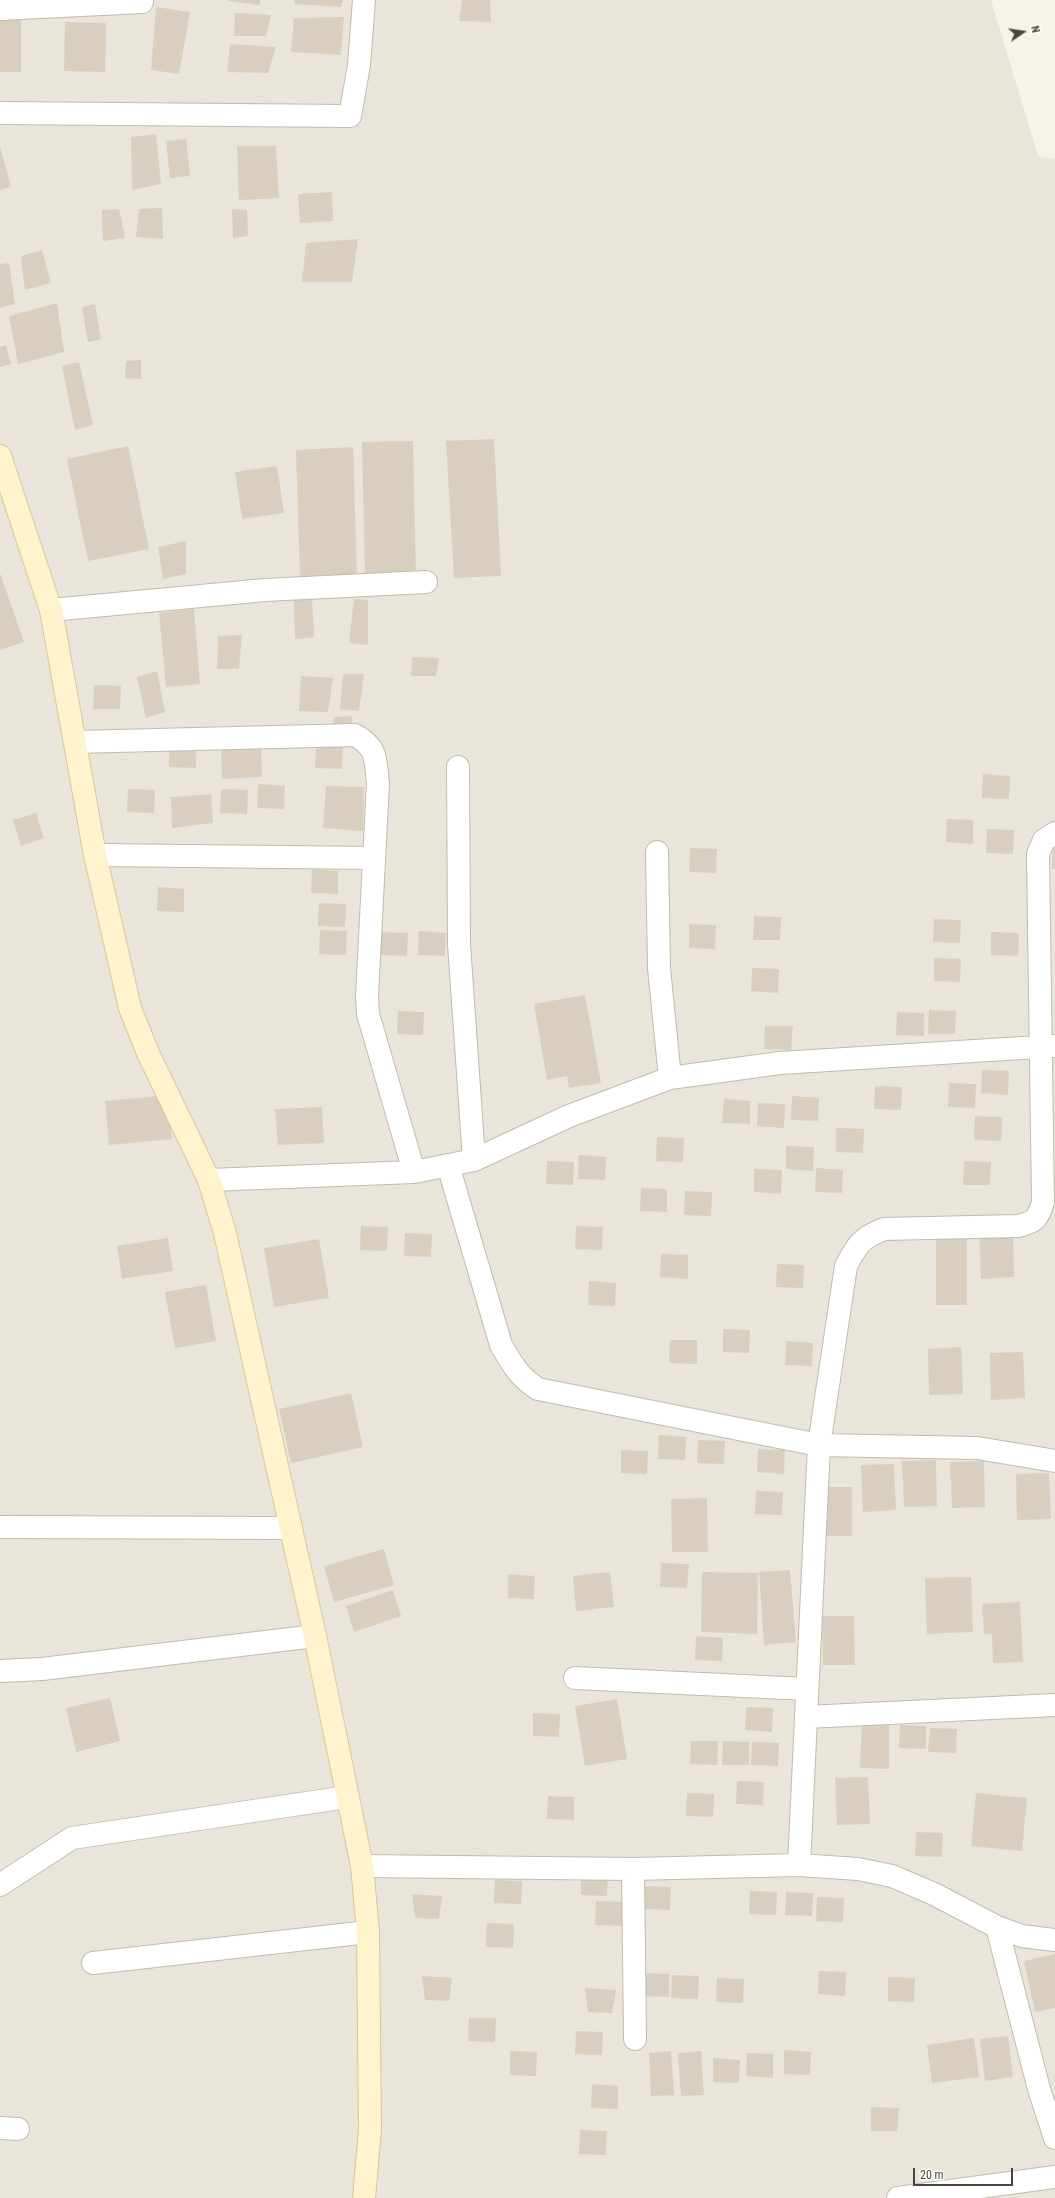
<!DOCTYPE html>
<style>
body{margin:0}
#map{position:relative;width:1055px;height:2198px;overflow:hidden;background:#f6f3ec;font-family:"Roboto Condensed",sans-serif}
canvas{display:block}
.north{position:absolute;left:1003px;top:12px;width:40px;height:40px;-webkit-text-stroke:3px #fff;paint-order:stroke;rotate:77deg;font-size:11px;font-weight:700;line-height:16px;text-align:center;color:#4b4439}
.north::after{content:'';display:block;margin:auto;width:14px;height:18px;background:#4b4439;clip-path:polygon(50% 0,100% 100%,50% 72%,0 100%)}
.scale{position:absolute;left:913px;top:2168px;width:100px;height:18px;box-sizing:border-box;border:2px solid #4b4439;border-top:0;padding-left:5px;font-size:12px;line-height:14px;white-space:nowrap;color:#4b4439;-webkit-text-stroke:3px #fff;paint-order:stroke}
</style>
<div id="map">
<canvas width="1055" height="2198"></canvas>
<div class="north">N</div>
<div class="scale">20 m</div>
</div>
<script>
const c = document.querySelector('canvas').getContext('2d');
c.lineJoin = 'round';
function paint(path, color) {
  c.fillStyle = color;
  c.fill(path, 'evenodd');
}
function strokePath(path, color, width, dash) {
  c.strokeStyle = color;
  c.lineWidth = width;
  c.lineCap = dash ? 'butt' : 'round';
  c.setLineDash(dash || []);
  c.stroke(path);
}
paint(new Path2D(`
 M0 0H991L1038 156 1055 159V2198H0Z`), '#eae5da');
paint(new Path2D(`
 M228 0H260V5L228 1Z
 M294 0H343L341 7 294 4Z
 M462 0H490L491 22 459 21Z
 M156 7 190 12 179 74 151 70Z
 M235 13 271 15 266 36H234Z
 M0 17H21V72H0Z
 M344 17 341 55 291 52 294 18Z
 M65 22 106 23 105 72 64 71Z
 M230 44 276 47 268 73 227 72Z
 M156 134 161 184 132 190 131 137Z
 M186 139 190 176 170 178 166 141Z
 M0 146 11 187 0 190Z
 M237 146H276L279 198 239 200Z
 M332 192 333 221 300 223 298 194Z
 M162 208 163 239 136 237 139 209Z
 M119 209 125 238 103 241 102 210Z
 M232 209 247 210 248 236 233 238Z
 M358 239 352 282H302L306 243Z
 M42 250 51 283 25 290 21 256Z
 M9 263 15 304 0 308V264Z
 M57 303 64 352 18 364 9 316Z
 M95 304 101 339 88 342 82 307Z
 M6 345 11 364 0 367V347Z
 M141 360V379L125 378 126 361Z
 M79 362 93 425 75 430 62 366Z
 M494 439 501 576 454 578 446 441Z
 M413 441 416 577 365 578 362 442Z
 M128 446 149 549 88 561 67 459Z
 M353 447 357 576 300 577 296 450Z
 M277 466 284 513 242 519 235 472Z
 M186 541V574L163 579 158 547Z
 M0 573 24 642 0 650Z
 M312 598 314 637 295 639 294 600Z
 M354 599 368 600V645L349 643Z
 M194 609 200 684 166 687 159 613Z
 M242 635 239 669H217L218 636Z
 M412 657 439 658 436 676H411Z
 M157 671 165 712 146 718 137 677Z
 M343 674H364L359 711 340 709Z
 M301 676 333 678 328 712 299 711Z
 M94 685 121 686 120 709H93Z
 M352 716V726L333 728 334 717Z
 M169 744 196 745V768L169 767Z
 M221 745H261L262 777 222 779Z
 M316 745 343 746 342 769 315 768Z
 M983 774 1010 776 1009 799 982 798Z
 M258 784 285 786 284 809 257 808Z
 M326 786 364 787 363 831 323 828Z
 M128 789 155 790 154 813 127 812Z
 M221 789 248 790 247 814 220 813Z
 M211 794 213 823 172 828 171 797Z
 M36 813 44 838 21 846 13 820Z
 M947 819 973 820V844L946 842Z
 M987 829 1014 830 1013 854 986 853Z
 M1053 845H1055V869H1052Z
 M690 848 717 849 716 873 689 872Z
 M312 869 338 871V894L311 893Z
 M158 887 184 889V912L157 911Z
 M319 903 346 904 345 927 318 926Z
 M754 916 781 917 780 940H753Z
 M934 919 961 920 960 943 933 942Z
 M689 924 716 925 715 949 689 948Z
 M320 930 347 931 346 955 319 954Z
 M419 931 446 933 445 956 418 955Z
 M381 932 408 933 407 956 380 955Z
 M991 932 1019 933 1018 956 991 955Z
 M934 958 961 959 960 982 934 981Z
 M752 968 779 969 778 993 751 991Z
 M585 995 601 1083 569 1088 567 1076 547 1080 534 1004Z
 M929 1010 956 1011 955 1034H928Z
 M398 1011 424 1012 423 1035 397 1034Z
 M897 1012 924 1013V1036L896 1035Z
 M765 1026H793L791 1050 764 1049Z
 M982 1070 1009 1071 1008 1095 981 1093Z
 M949 1083 976 1084 975 1108 948 1107Z
 M875 1086 902 1087 901 1110 874 1109Z
 M168 1095 172 1139 109 1145 105 1101Z
 M792 1096 819 1098 818 1121 791 1120Z
 M724 1099 750 1101V1124L722 1123Z
 M758 1103 785 1104 784 1128 757 1126Z
 M322 1107 324 1143 278 1145 275 1109Z
 M975 1116 1002 1117 1001 1141 974 1140Z
 M836 1128 864 1129 863 1153 836 1152Z
 M657 1137 684 1138 683 1162 656 1161Z
 M786 1146 814 1147 813 1171 786 1169Z
 M579 1155 606 1157 605 1180 578 1179Z
 M547 1161 574 1162 573 1185 546 1184Z
 M964 1161 991 1162 990 1185H963Z
 M816 1168 843 1170 842 1193 815 1192Z
 M754 1169 782 1170 781 1194 754 1192Z
 M641 1188 667 1189V1212L640 1211Z
 M685 1191 712 1192 711 1216 684 1215Z
 M361 1226 388 1227 387 1251 360 1250Z
 M576 1226 603 1227 602 1250 575 1249Z
 M1013 1231 1014 1277 981 1279 979 1232Z
 M405 1233 432 1234 431 1257 404 1256Z
 M168 1238 173 1271 122 1279 117 1246Z
 M319 1239 329 1298 274 1307 264 1248Z
 M936 1239H967V1305H936Z
 M661 1254 688 1255V1279L660 1277Z
 M777 1264 804 1265 803 1288 776 1287Z
 M589 1281 616 1283 615 1306 588 1305Z
 M206 1285 216 1341 175 1348 165 1292Z
 M723 1329 750 1330 749 1353 723 1352Z
 M670 1340H697V1364L669 1363Z
 M786 1341 813 1343 812 1366 785 1365Z
 M961 1347 963 1394 929 1395 928 1349Z
 M1023 1352 1025 1398 991 1400 990 1353Z
 M351 1393 363 1447 291 1463 279 1409Z
 M659 1435 686 1437 685 1460 658 1459Z
 M698 1440 725 1441 724 1464 697 1463Z
 M758 1449 785 1450 784 1474 757 1472Z
 M621 1450 648 1451 647 1474 621 1473Z
 M936 1460 937 1506 904 1507 902 1461Z
 M984 1461 985 1507 952 1508 950 1462Z
 M894 1464 896 1510 863 1512 861 1465Z
 M1049 1473 1051 1519 1017 1520 1016 1474Z
 M822 1487H852V1536H823Z
 M756 1491 783 1492 782 1515 755 1514Z
 M707 1498 708 1552H672L671 1499Z
 M384 1549 394 1585 334 1602 324 1566Z
 M661 1563 689 1564 687 1588 660 1587Z
 M790 1570 796 1642 764 1645 759 1572Z
 M610 1572 614 1607 576 1611 573 1576Z
 M702 1572 758 1573 757 1634 701 1632Z
 M508 1574 535 1576 534 1599 508 1598Z
 M971 1577 973 1632 927 1634 925 1578Z
 M393 1590 401 1616 354 1632 346 1606Z
 M1020 1602 1023 1662 993 1663 992 1634H984L982 1604Z
 M822 1616H854L855 1665H823Z
 M696 1636 723 1638 722 1661 695 1660Z
 M110 1698 120 1741 76 1752 66 1708Z
 M617 1699 627 1759 585 1766 575 1706Z
 M746 1707 773 1708 772 1732 745 1730Z
 M533 1713 560 1714 559 1737 533 1736Z
 M862 1719 889 1720V1769L860 1768Z
 M900 1725 926 1726V1749L899 1748Z
 M930 1728 957 1729 956 1753 928 1752Z
 M691 1741H718L717 1765 690 1764Z
 M723 1741 749 1742V1765H722Z
 M752 1742 779 1743 778 1766 751 1765Z
 M868 1777 870 1824 837 1825 835 1778Z
 M737 1781 764 1782 763 1805 736 1804Z
 M687 1793 714 1794 713 1817 686 1816Z
 M976 1793 1027 1798 1022 1851 971 1846Z
 M548 1796 574 1797V1820L547 1819Z
 M916 1832 943 1833 942 1857 915 1856Z
 M581 1872 608 1873 607 1896 581 1895Z
 M495 1880 522 1881 521 1904 494 1903Z
 M644 1886 671 1887 670 1910 643 1909Z
 M750 1891 777 1892 776 1915 749 1914Z
 M786 1892 813 1893 812 1916 785 1915Z
 M412 1894 442 1896 439 1919 415 1918Z
 M817 1897 844 1898 843 1922 816 1921Z
 M596 1901 622 1902V1926L595 1925Z
 M487 1923 514 1924 513 1948 486 1947Z
 M1055 1954V2008L1035 2012 1024 1961Z
 M819 1971 846 1972 845 1996 818 1994Z
 M643 1973 669 1974V1997L642 1996Z
 M672 1975 699 1976 698 1999 671 1998Z
 M422 1976 452 1978 449 2001 425 2000Z
 M888 1977 915 1978 914 2002 888 2001Z
 M717 1978 744 1979 743 2003 716 2002Z
 M585 1988 616 1990 612 2013 588 2012Z
 M469 2018H496L495 2042 468 2041Z
 M576 2031 603 2032 602 2055 575 2054Z
 M1008 2036 1013 2077 985 2081 980 2039Z
 M974 2038 979 2077 932 2083 927 2045Z
 M784 2050 811 2052 810 2075 784 2074Z
 M510 2051 537 2052 536 2076 510 2075Z
 M671 2051 674 2095 651 2096 649 2053Z
 M701 2051 704 2095 681 2096 678 2053Z
 M747 2053 773 2054V2078L746 2076Z
 M713 2058 740 2060 739 2083 713 2082Z
 M592 2084 618 2086V2109L591 2108Z
 M871 2107 899 2108 897 2131H871Z
 M580 2130 607 2131 606 2155 579 2154Z`), '#d8cfc1');
const street = new Path2D(`
 M0 9 142 2
 M0 113 350 116 359 65 364 0
 M51 610 265 590 426 582
 M75 742 355 735C378 748 375 759 378 783L367 996 368 1014 414 1172
 M458 767 459 944 474 1160
 M657 852 659 968 670 1078
 M95 855 374 858
 M448 1165 501 1345C512 1364 519 1377 538 1389L819 1445 977 1448 1055 1461
 M209 1180 414 1172 474 1160 569 1116 670 1078 780 1063 1055 1046
 M0 1527 291 1528
 M0 1671 42 1669 315 1636
 M575 1678 807 1689
 M806 1717 1055 1705
 M799 1865 819 1445 846 1266C857 1245 861 1238 884 1229L1018 1226C1035 1222 1038 1219 1043 1202L1038 854 1044 840 1055 833
 M362 1866 633 1869 799 1865 858 1869 892 1876 934 1894 997 1927 1022 1936 1055 1940
 M633 1869 635 2039
 M0 1885 72 1838 347 1797
 M997 1927 1039 2089 1055 2138
 M93 1963 368 1932
 M0 2128 18 2129
 M898 2198 1055 2177`);
const secondary = new Path2D(`
 M0 456 51 610 95 855 130 1008 148 1053 209 1180 225 1233 315 1636 362 1866 368 1932 370 2129 364 2198`);
strokePath(street, '#c2bbae', 24);
strokePath(secondary, '#d6c79b', 24);
strokePath(street, '#fff', 22);
strokePath(secondary, '#fff3cd', 22);
</script>
